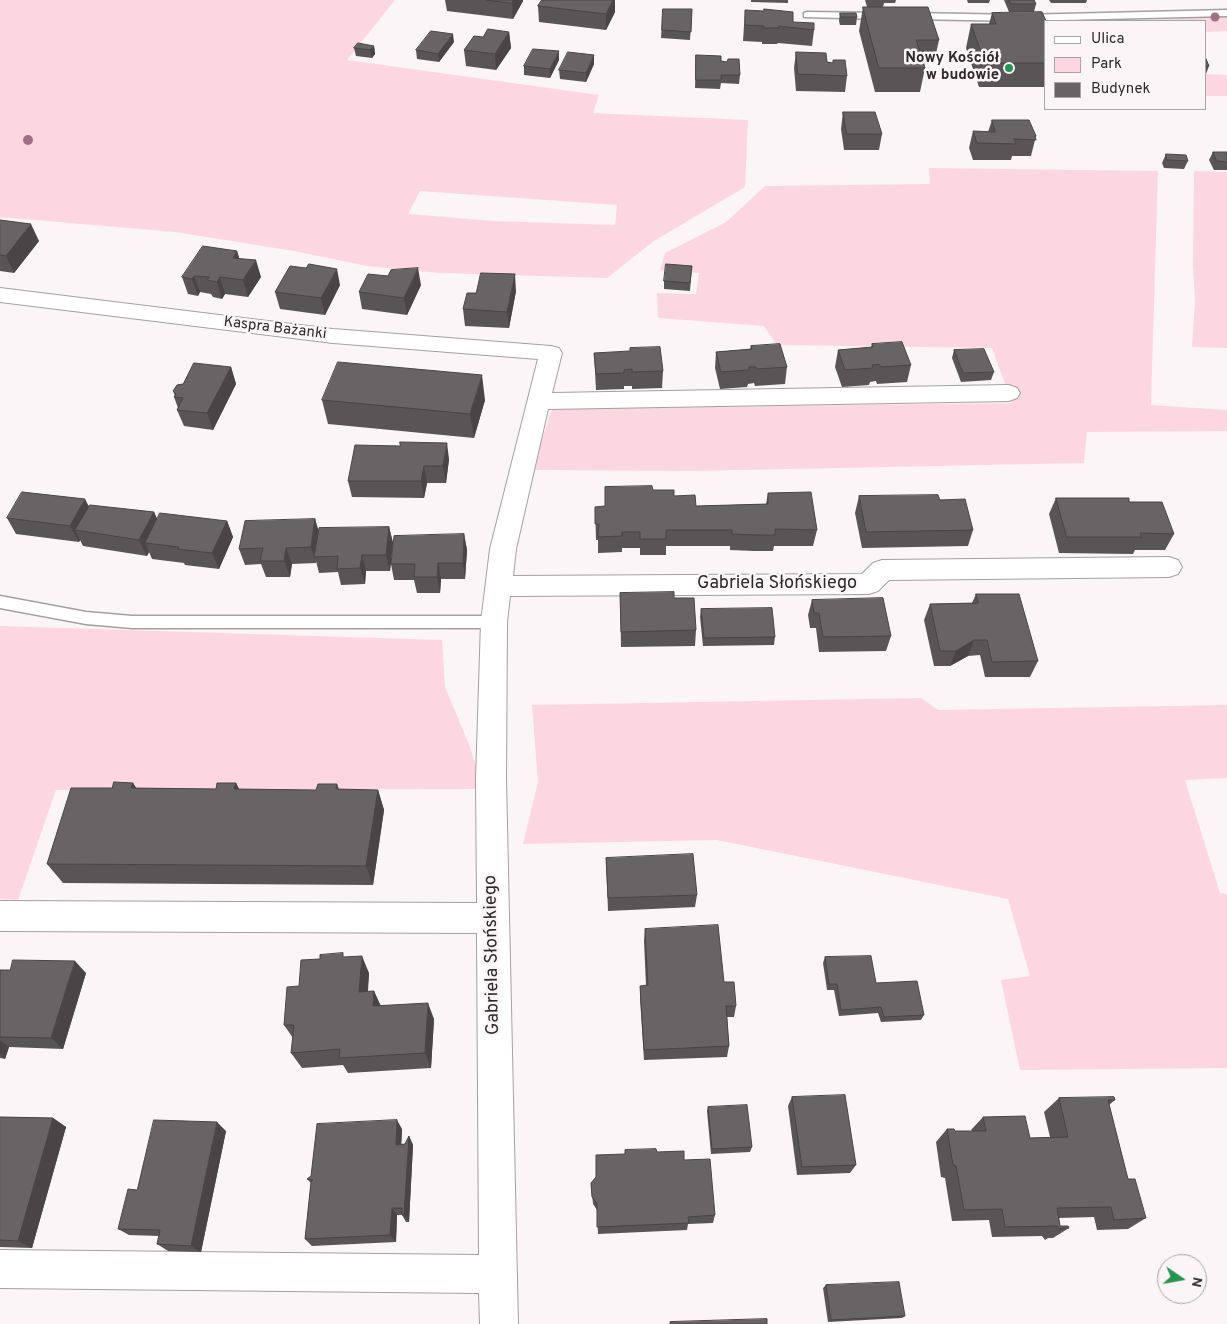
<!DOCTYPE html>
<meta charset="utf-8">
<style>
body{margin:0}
#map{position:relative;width:1227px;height:1324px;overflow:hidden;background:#fcf5f7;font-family:Overpass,sans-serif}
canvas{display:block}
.legend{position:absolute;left:1044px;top:20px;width:162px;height:90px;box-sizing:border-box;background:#fcf5f7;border:1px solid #a9a4a5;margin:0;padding:6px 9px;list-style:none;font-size:15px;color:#2d2a2b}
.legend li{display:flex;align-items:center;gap:10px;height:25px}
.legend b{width:25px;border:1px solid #a9a4a5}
.north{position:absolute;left:1157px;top:1254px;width:50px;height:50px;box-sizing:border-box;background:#fcf5f7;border:1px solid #a9a4a5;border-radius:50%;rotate:102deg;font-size:14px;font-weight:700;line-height:20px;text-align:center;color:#2d2a2b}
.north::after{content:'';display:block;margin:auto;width:18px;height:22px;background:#24954f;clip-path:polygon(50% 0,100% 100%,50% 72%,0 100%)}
</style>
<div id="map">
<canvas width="1227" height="1324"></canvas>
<ul class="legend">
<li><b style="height:6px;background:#fff"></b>Ulica</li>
<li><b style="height:14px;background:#fcd7e1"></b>Park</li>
<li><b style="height:14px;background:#686364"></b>Budynek</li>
</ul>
<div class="north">N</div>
</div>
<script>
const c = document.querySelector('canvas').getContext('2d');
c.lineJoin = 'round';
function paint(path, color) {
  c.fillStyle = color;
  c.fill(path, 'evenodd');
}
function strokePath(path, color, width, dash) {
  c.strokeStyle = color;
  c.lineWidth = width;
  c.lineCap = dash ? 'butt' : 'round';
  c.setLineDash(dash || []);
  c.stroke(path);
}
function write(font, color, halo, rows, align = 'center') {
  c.font = font + ' Overpass,sans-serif';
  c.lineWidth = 5;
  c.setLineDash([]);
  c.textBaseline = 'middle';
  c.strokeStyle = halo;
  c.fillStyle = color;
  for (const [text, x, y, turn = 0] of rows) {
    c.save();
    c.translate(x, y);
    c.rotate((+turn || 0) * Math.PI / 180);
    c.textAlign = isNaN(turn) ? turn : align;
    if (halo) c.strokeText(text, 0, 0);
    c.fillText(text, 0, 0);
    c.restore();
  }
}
paint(new Path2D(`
 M0 0H395L347 60 599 95 593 113 748 120 745 187 654 241 607 278 439 273 367 266 294 251 175 232 0 217ZM420 191 617 205 615 225 494 221 408 214Z
 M1227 16V31L1206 32V21L1149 20Z
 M1206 74 1227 75V96H1206Z
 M929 168 1158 171 1151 405 1227 410V431L1087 432 1084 463 691 471 535 470 539 449 552 409 1012 403 992 348 777 345 764 326 658 318 657 293 696 294 699 273 660 270 665 253 726 222 765 186 930 184Z
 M1194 171 1227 172V348L1192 347 1195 301 1193 265Z
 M0 626 442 640 445 687 470 747 483 789 56 790 18 900 0 899Z
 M921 698 938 710 1227 705V778L1185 780 1220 893 1227 894V1068L1020 1070 1001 980 1030 976 1008 899 717 840 523 844 538 782 532 705Z`), '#fcd7e1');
const lane = new Path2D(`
 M1227 10V16L1021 21 911 19 906 16 911 13 1021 15Z
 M807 12 881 13 886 16 881 19 804 17V13Z
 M0 596 86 612 132 616H494L499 618 501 622 499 626 494 628H132L86 624 0 608Z`);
const street = new Path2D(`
 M0 288 333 329 551 346 559 348 562 353 552 393 1009 385 1017 388 1020 393 1017 398 1009 401 548 409 516 549 513 576 862 574 873 563 882 560 1169 557 1178 560 1182 567 1178 574 1169 577 889 580 878 591 869 594 510 596 507 622 506 779 518 1324H480L479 1293 0 1288V1250L479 1255 477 933 0 931V901L477 903 476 779 481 622 490 549 538 359 333 343 0 302Z`);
strokePath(lane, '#a59fa0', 3);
strokePath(street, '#a59fa0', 2);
paint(lane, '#fff');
paint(street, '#fff');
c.fillStyle = '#a16f86';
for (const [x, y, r] of [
 [1215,17,4.5],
 [28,140,5]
]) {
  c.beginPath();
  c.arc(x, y, r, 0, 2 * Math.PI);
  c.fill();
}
paint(new Path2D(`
 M445 0H523V1L513 19 447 11Z
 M542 0H615V12L606 30 539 22 538 6Z
 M751 0H788V3L751 2Z
 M865 0H896L895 3H884L883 7 939 40 934 63H924L925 68 920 92H875L859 31 863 7H867Z
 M967 0H990L989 3H968Z
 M1004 0H1034L1036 4 1034 12H1009Z
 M1049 0H1087L1086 3H1051Z
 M663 9H692L690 40 661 38Z
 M745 10 793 22 814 30 812 46 778 43 777 44H762V42L743 41Z
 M840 13 857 17 856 25H840L839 21Z
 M992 13 1046 21V87H979L966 48 971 24H989Z
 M509 32 511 48 496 70 466 66 464 50 483 37Z
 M454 42 439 62 417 59 416 50Z
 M374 46 375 54 372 58 356 56 354 48Z
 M796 52 827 62 833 63V60L847 76 845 92 796 91 794 68Z
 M696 55 721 61 740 75 739 84 721 83 720 89 695 88Z
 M1206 59 1209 66 1206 74Z
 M559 60 550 78 524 75V66Z
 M594 64 586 82 560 79 559 70Z
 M843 112 882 134 879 150H844L841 129Z
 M992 120 1036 136 1031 156H1012L1011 160H973L969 148 973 131 988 132Z
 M1213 152H1227V170H1214L1209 160Z
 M1166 154 1188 161 1184 169 1164 168 1162 163Z
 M0 220 39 241 14 273 0 271Z
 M237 251 239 258 261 277 248 297 225 294 222 299 213 297 211 294 200 292 198 296 188 294 182 277Z
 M692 266 690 291 664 289V281Z
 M340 285 325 315 280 309 275 292Z
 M421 285 407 315 362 309 359 292Z
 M516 291 509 328 465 326 463 309 476 293Z
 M872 344 911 365 907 382 877 384 876 381 870 382 869 385 842 387 835 367 838 350 871 347Z
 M751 346 787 367 785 384 755 386 754 383 748 384 747 387 720 389 715 368 716 352 750 349Z
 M954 350 994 372 991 380 961 382 952 358Z
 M594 353 663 371 662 388 632 389V386H624V389L596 390Z
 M231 367 236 384 213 430 184 426 177 410 178 408 174 397 175 396 173 391Z
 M322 400H485L474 438 328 424Z
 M449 459 446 483H427L424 498 352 497 348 481Z
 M653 490 674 496 696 506 766 504 768 493 817 530 813 546H774L773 551H754L730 550V546H666V555H640V548H622V552L598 553V540H596L595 507 605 506Z
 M859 496 940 500 973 530 968 546 862 548 855 513Z
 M1056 498 1129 502 1174 534 1165 550H1135L1133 554 1059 553 1049 514Z
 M89 506 154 512 157 519 227 521 233 537 219 569 185 565 184 563 152 559 149 552 147 556 83 546 80 540 79 542 16 534 7 518Z
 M315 519 318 531 389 527 393 543 390 571H366L365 584 341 585 338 572 319 573 316 561V563L292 564 290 577H266L261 564 245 565 239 549Z
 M464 534 467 550 465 579H441L440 593H417L414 580H394L391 564Z
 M620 593 674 598 696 630 695 646 621 647Z
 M976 594 1038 661 1030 677H985L980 655 968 656 950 666H934L924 620 930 604 972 603Z
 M812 600 891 636 886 651 819 652 816 628H810L808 615Z
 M701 609 775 637 774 645 703 646 700 617Z
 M133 783 136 788 216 789 236 783 239 789 316 790 337 784 339 789 378 790 384 810 373 885 63 883 47 864Z
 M606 858 697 895 695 907 608 911Z
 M645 929 724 982 736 1006 734 1017H727L729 1046 727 1057 644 1060 640 998V986H646L644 941Z
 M345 957 369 973 368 992 374 991 381 1006 434 1019 431 1068 348 1073 343 1065 302 1068 291 1053 293 1038 284 1025 299 986 320 959Z
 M825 957 876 983 924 1015 921 1020 881 1022 878 1013 839 1016 834 990H827L823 963Z
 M0 970 86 973 63 1049 9 1047 5 1059 0 1058Z
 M792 1097 856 1165 850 1173 797 1175 788 1106Z
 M1059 1098 1115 1100 1109 1105 1128 1179 1146 1218 1128 1229 1097 1230 1094 1217 1059 1218 1060 1226 1069 1228 1053 1238H1048L1045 1240 1042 1236 992 1237 989 1220 952 1221 945 1178 941 1177 936 1142 947 1129 955 1131H972L971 1130 983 1117 1030 1138 1050 1137 1044 1112Z
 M708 1107 752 1147 750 1152 711 1154 707 1111Z
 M0 1117 53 1118 66 1127 32 1248 0 1247Z
 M402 1129 401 1144H405L409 1136 413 1145 409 1222H406L402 1215H397L396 1242 312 1246 305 1239 311 1183 307 1179Z
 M226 1131 201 1252 168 1251 157 1244 159 1236 129 1235 118 1229 137 1190Z
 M657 1152 684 1160 715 1215 713 1223 688 1224 687 1230 598 1234 597 1210 593 1204 591 1183Z
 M826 1285 905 1316 902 1318 828 1322 823 1288Z`), '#595556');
paint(new Path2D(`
 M513 0H523V1L513 19 512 3Z
 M613 0H615V12L606 30V14Z
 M509 32 511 48 496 70 495 54Z
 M453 34 454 42 439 62 438 54Z
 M374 46 375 54 372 58 370 50Z
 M559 51V60L550 78V69Z
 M594 55V64L586 82V73Z
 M31 224 39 241 14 273 6 256Z
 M237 251 242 267 233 258Z
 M256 260 261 277 248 297 243 280Z
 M418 268 421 285 407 315 404 298Z
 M337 269 340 285 325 315 321 298Z
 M515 274 516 291 509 328 507 312Z
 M194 276 200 292 198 296 192 279Z
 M220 277 225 294 222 299 217 282Z
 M231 367 236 384 213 430 207 413Z
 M482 375 485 400 474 438 470 414Z
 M447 443 449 459 446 483 443 466Z
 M424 466 427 483 424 498 421 481Z
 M85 499 94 516 75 530 80 540 79 542 70 526Z
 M154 512 161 528 145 543 149 552 147 556 139 540Z
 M315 519 320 535 314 557 316 563 311 547Z
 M227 521 233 537 219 569 212 553Z
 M389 527 393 543 390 571 386 555Z
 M464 534 467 550 465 579 463 563Z
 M286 548 292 564 290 577 284 561Z
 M362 555 366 571 365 584 360 568Z
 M438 563 441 579 440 593 437 577Z
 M974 640 968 656 950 666 956 651Z
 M133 783 146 803 131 788Z
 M236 783 246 803 234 789Z
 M378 790 384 810 373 885 366 866Z
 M362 956 369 973 366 1008 359 992Z
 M75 961 86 973 63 1049 51 1038Z
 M374 991 381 1008 373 1006Z
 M428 1003 434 1019 431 1068 425 1053Z
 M0 1040 9 1047 5 1059 0 1054Z
 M53 1118 66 1127 32 1248 18 1241Z
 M397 1120 402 1129 401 1153 396 1145Z
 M217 1122 226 1131 201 1252 191 1246Z
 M409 1136 413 1145 409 1222 404 1215Z
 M392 1208 397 1215 396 1242 390 1235Z`), '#494546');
const building = new Path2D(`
 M487 0H513L512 3Z
 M542 0H613L606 14 538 6Z
 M1009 0H1034L1036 4H1011Z
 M863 7H928L939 40H916L925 68H879Z
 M663 9H692L691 32 662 30Z
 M764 9 793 12V22L814 23V30L779 26V28H764V26L745 25V10L764 11Z
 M1042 12 1046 21V63H985L971 24H996L992 13Z
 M840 13H856L857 17H841Z
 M488 29 509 32 495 54 464 50 474 36 483 37Z
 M431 31 453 34 438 54 416 50Z
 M358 43 374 46 370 50 354 48Z
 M533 49 559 51 550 69 524 66Z
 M568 52 594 55 586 73 559 70Z
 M796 52 826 53 827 62 833 63V60H845L847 76 798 74Z
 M696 55 721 56V61L727 62 728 59H739L740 75H721V80H696Z
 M1206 59 1209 66H1206Z
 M843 112H875L882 134H847Z
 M992 120H1029L1036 136H1035L1036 140 1014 139 1016 144 977 143 973 131 995 132Z
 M1213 152H1227V162L1217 161Z
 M1166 154 1186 155 1188 161 1167 160Z
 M0 220 31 224 6 256 0 255Z
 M203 246 237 251 233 258 256 260 243 280 220 277 217 282 207 280 210 277 194 276 192 279 182 277Z
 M309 264 337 269 321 298 275 292 290 266 306 268Z
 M666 264 692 266 690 283 664 281Z
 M418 268 404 298 359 292 368 274 388 276 391 270Z
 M481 273 515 274 507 312 463 309 467 293H476Z
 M902 342 911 365 881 367 879 364 872 365 873 368 845 370 838 350 873 347 872 344Z
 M780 344 787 367 757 369 756 367H749V370L721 372 716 352 752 349 751 346Z
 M660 347 663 371 632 372V369L624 370V373L596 374 594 353 630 351V348Z
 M984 349 994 372 963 373 954 350Z
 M338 362 482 375 470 414 322 400Z
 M194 363 231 367 207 413 177 410 183 398 174 397 176 394 173 391 177 385 183 384Z
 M400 442 447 443 443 466H424L421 481H348L355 445 400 446Z
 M652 486 653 490H674V496L695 495 696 506 768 504V493L811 492 817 530 775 529V535H756L732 534V530H666V539H640V532H622V536L598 537 599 524H595V507L605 506V487Z
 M22 492 85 499 70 526 7 518Z
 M938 495 940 500 965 499 973 530 866 532 859 496Z
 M1056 498H1129V502H1162L1174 534 1140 533 1142 537H1067Z
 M90 505 154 512 139 540 75 530Z
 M160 513 227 521 212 553 178 549 179 547 145 543Z
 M315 519 311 547 286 548 284 561H260L263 548 239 549 245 521Z
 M389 527 386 555H362L360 568 337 569 338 556 314 557 319 528Z
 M464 534 463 563H438L437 577H414L415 564H391L394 536Z
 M674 592V598H694L696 630 621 632 620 593Z
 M976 594H1019L1038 661 992 662 987 640H974L956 651H940L930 604 978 603Z
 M883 598 891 636 823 637 819 613H814L812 600Z
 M772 608 775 637 704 638 701 609Z
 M114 782 133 783 131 788 216 789 217 783H236L234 789 316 790 318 784H337L336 789 378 790 366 866 47 864 71 788H112Z
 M693 854 697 895 608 898 606 858Z
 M718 925 724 982H734L736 1006H726L729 1046 644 1050 640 986 648 985 645 929Z
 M343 953V957L362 956 359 992 374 991 373 1006 428 1003 425 1053 339 1058 340 1049 291 1053 294 1025H284L287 987 299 986 301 960 320 959V955Z
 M871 956 876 983 917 981 924 1015 884 1017 881 1007 841 1010 837 984H829L825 957Z
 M13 960 75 961 51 1038 0 1037V970H10Z
 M845 1095 856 1165 802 1167 792 1097Z
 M1114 1097 1115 1100H1108L1128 1179H1135L1146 1218 1114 1220 1111 1207 1057 1208 1060 1226H1068L1069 1228H1060L1061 1230 1057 1226 1005 1227 1002 1209 964 1210 956 1166 953 1165 947 1129H954L955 1131H986L983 1117 1025 1116 1030 1138 1068 1137 1059 1098Z
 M747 1105 752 1147 712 1149 708 1107Z
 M0 1117 53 1118 18 1241 0 1240Z
 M154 1120 217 1122 191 1246 157 1244 160 1230 118 1229 128 1189 137 1190Z
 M397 1120 396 1145 405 1144 409 1136 404 1215H402V1208H392L390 1235 305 1239 311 1182 313 1180 307 1179 311 1176 317 1124Z
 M656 1149 657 1152 684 1151V1160L710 1159 715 1215 688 1217 689 1223 597 1227V1203L592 1197 591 1183 596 1177V1155L625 1154V1150Z
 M899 1282 905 1316 831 1320 826 1285Z
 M767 1319V1324H670V1322Z`);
paint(building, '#686364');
strokePath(building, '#494546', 1);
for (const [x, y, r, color] of [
 [1009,68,5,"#24954f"]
]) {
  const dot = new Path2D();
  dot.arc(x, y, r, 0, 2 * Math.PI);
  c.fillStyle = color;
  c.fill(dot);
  strokePath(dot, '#fcf5f7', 2);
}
write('bold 15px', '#2d2a2b', '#fcf5f7', [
 ["Nowy Kościół",999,59],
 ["w budowie",999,76]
], 'right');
write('15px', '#2d2a2b', '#fcf5f7', [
 ["Kaspra Bażanki",275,329,7]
]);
write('18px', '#2d2a2b', '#fcf5f7', [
 ["Gabriela Słońskiego",777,584],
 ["Gabriela Słońskiego",493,955,-91]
]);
</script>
